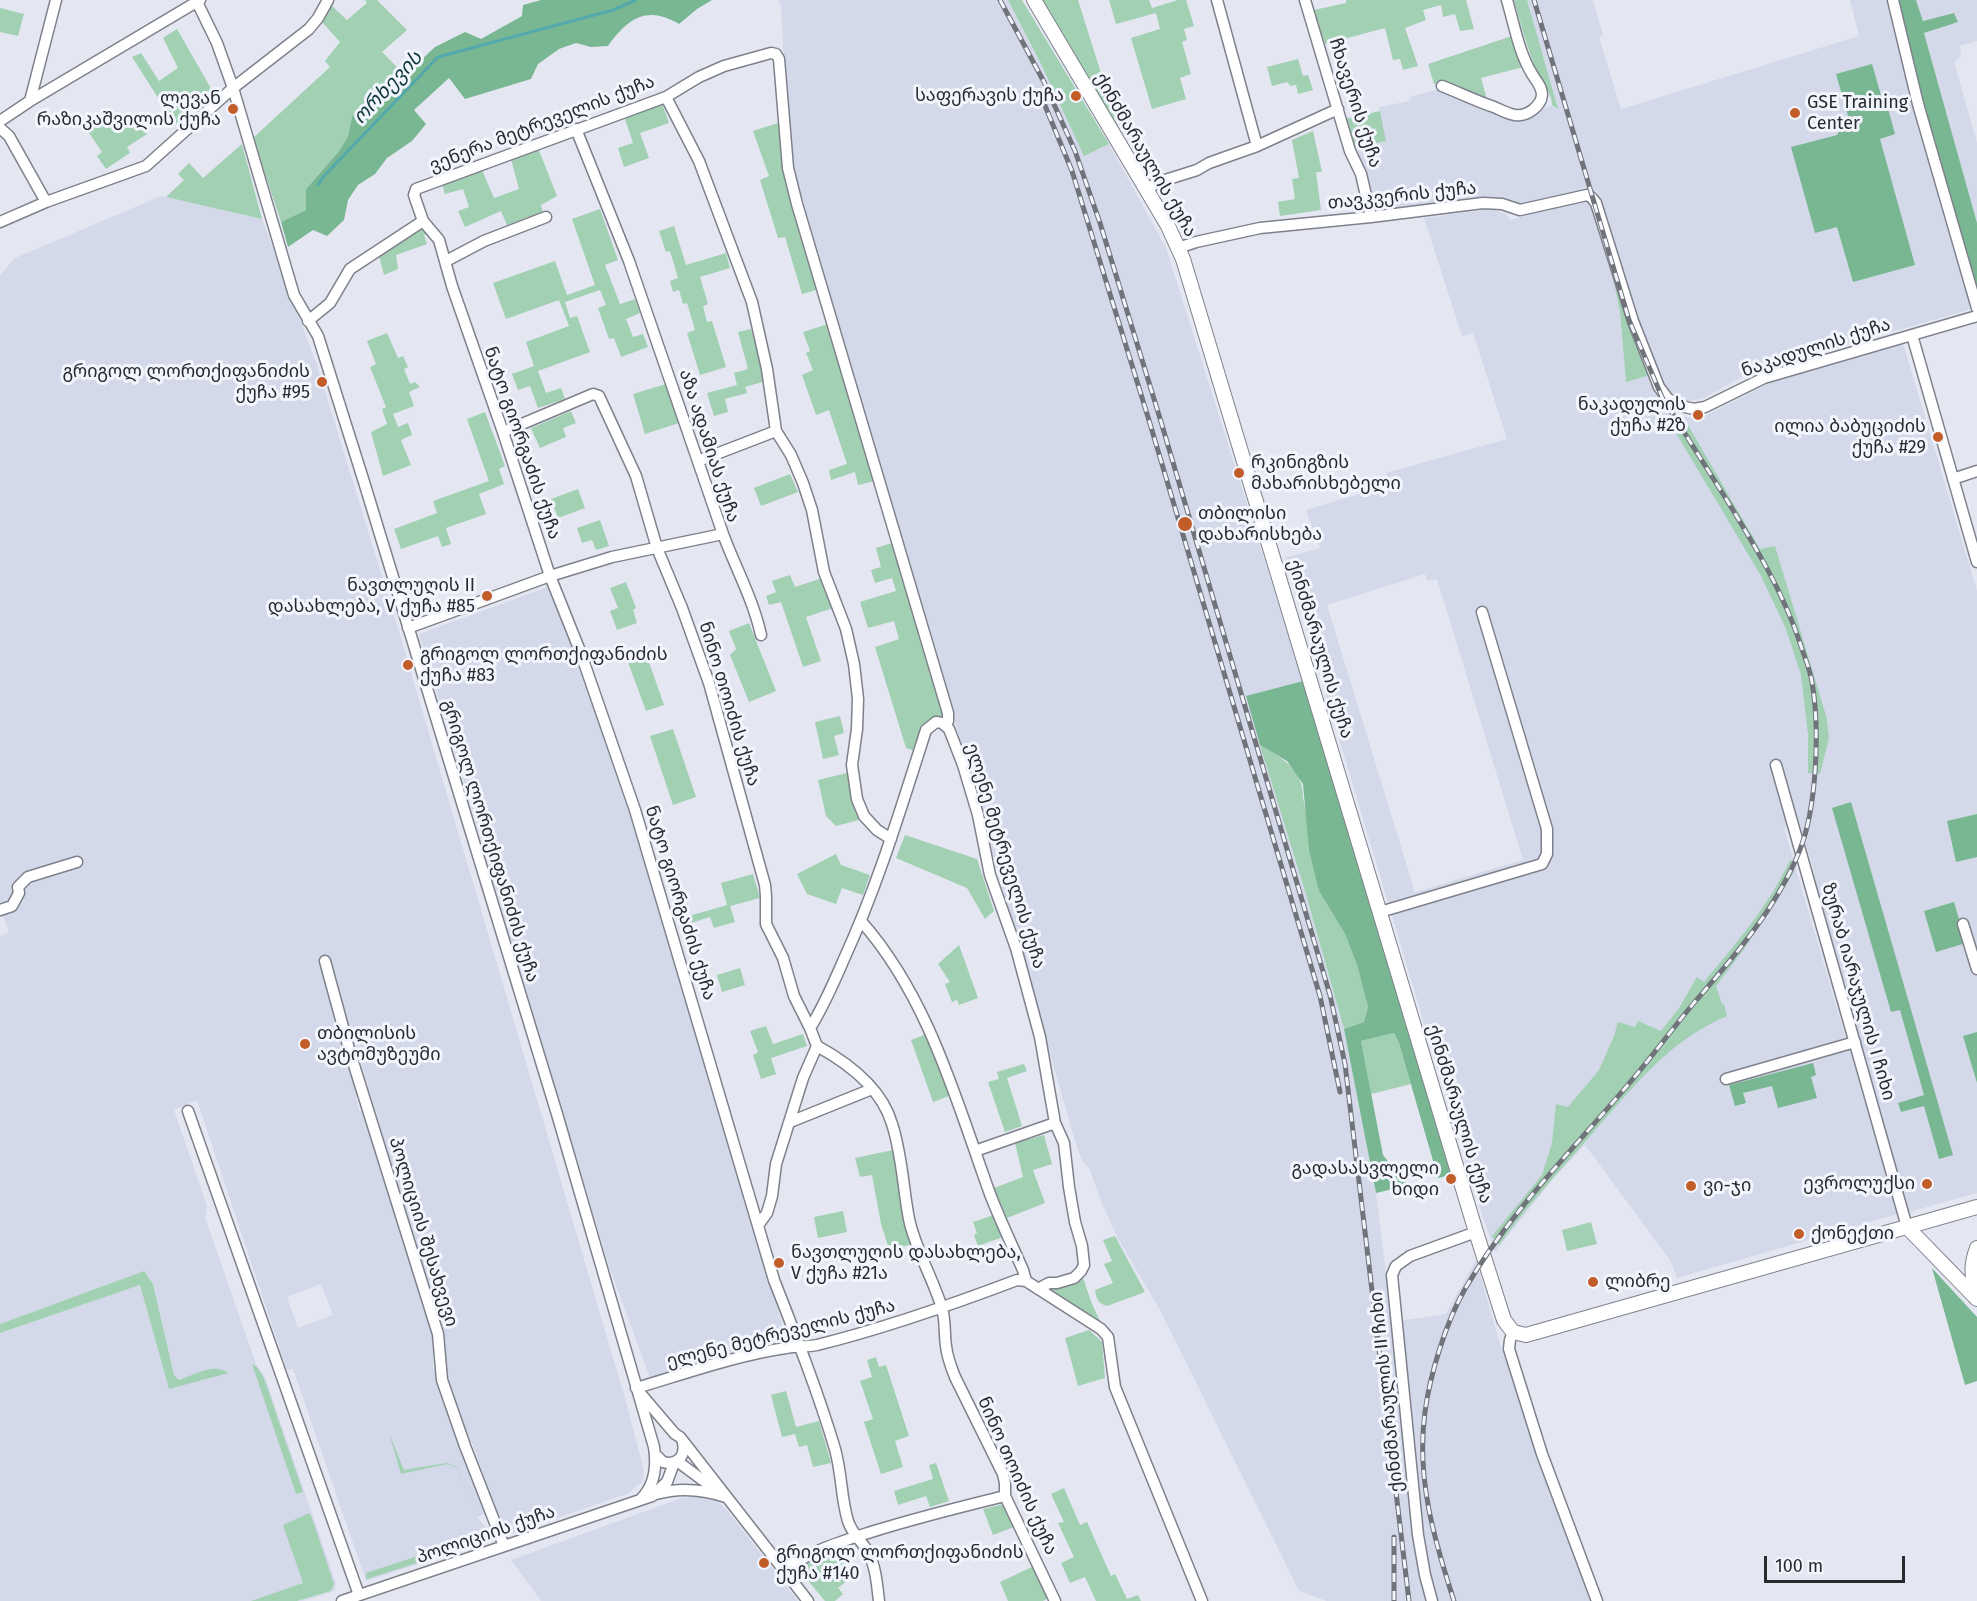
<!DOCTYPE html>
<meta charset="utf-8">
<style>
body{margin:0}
#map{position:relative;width:1977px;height:1601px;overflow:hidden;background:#e4e7f2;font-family:"Fira Sans",sans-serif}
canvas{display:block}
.scale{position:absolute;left:1764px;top:1556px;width:141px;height:27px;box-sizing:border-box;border:3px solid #292a2e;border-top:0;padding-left:8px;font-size:18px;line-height:21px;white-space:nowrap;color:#292a2e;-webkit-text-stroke:4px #f2f5fd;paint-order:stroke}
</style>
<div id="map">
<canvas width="1977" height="1601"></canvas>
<div class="scale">100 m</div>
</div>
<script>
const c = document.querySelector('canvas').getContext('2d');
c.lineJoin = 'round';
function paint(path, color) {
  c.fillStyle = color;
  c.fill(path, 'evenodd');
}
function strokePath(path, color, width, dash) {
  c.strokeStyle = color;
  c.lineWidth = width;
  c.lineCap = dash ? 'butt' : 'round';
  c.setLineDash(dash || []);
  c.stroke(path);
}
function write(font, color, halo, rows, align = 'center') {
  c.font = font + ' "Fira Sans","Noto Sans Georgian",sans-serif';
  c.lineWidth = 6;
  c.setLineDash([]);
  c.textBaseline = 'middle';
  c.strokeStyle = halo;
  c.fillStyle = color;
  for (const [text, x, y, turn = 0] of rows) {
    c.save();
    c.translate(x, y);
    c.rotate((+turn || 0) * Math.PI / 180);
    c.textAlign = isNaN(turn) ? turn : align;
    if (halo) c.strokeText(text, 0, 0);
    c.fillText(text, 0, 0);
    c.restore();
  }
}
paint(new Path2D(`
 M778 0H1008L1041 64 1084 155 1109 144 1166 248 1303 681 1246 697 1305 891 1344 1029 1376 1193 1392 1322 1446 1314 1476 1260 1499 1341 1539 1459 1594 1601H1327L1299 1591 1160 1310 1118 1239 1101 1201 1090 1170 1082 1161 1075 1141 952 712 797 191 786 101 781 6Z
 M1527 0H1593L1603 35 1599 37 1621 109 1859 36 1850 0H1889L1975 308 1751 372 1704 398 1691 401 1682 400 1666 389 1658 377 1635 313 1597 191H1586L1523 207 1467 198 1373 214 1352 148 1386 141 1379 107 1410 101 1409 97 1436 90 1445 91 1513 120H1525L1540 110 1552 105 1557 108Z
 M1916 0H1977V41L1960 46 1961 56 1954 62 1977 143V223L1924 32 1958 22 1953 13 1923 21Z
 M161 196 262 219 317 365 400 635 627 1405 644 1471 642 1482 627 1494 514 1533 509 1532 505 1528 492 1504 474 1447 464 1430 446 1383V1354L444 1339 350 1026 342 1029 359 1095 356 1097 359 1110 364 1113 434 1338 433 1367 456 1434 487 1513 477 1517 487 1528 490 1535 488 1540 485 1542 366 1581 293 1369 287 1370 197 1100 174 1110 207 1206 205 1217 256 1364 265 1377 336 1583 334 1591 303 1601H297L331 1591 334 1584 310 1515 323 1574 289 1601H0V1333L140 1285 169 1388 213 1368 179 1380 174 1375 153 1284 144 1271 0 1324V936L9 932 0 909V275L15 258ZM321 1284 333 1315 298 1328 287 1297Z
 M1589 201 1613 278 1620 312 1626 381 1650 375 1659 397 1669 410 1683 417H1703L1770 383 1903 343 1977 591V1193L1909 1212 1811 876 1815 874 1781 764 1771 768 1788 825 1784 828 1846 1039 1724 1075 1849 1048 1898 1214 1677 1278 1670 1260 1585 1145 1554 1178 1495 1252 1476 1197 1285 558 1320 548 1306 510 1389 485 1386 473 1507 439 1473 333 1462 336 1424 218 1492 209 1506 214 1511 220 1532 213ZM1425 574 1427 581 1437 579 1523 860 1415 892 1327 605Z
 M548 587 578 662 633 825 787 1341 650 1378 609 1266 419 634Z
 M699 1495 715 1499 726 1509 798 1601H541L511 1560 679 1499Z`), '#d4d9ea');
paint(new Path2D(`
 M365 0H377L407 30 382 52 404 74 387 92 384 99 365 102 352 117 348 136 340 150 306 189V210L281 222 253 138 330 67 325 61 340 42 321 21 331 5 347 20 367 3Z
 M1008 0H1022L1109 144 1084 156 1041 64Z
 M1042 0H1078L1118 127Z
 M1109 0H1149L1152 8 1178 0H1186L1194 26 1184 29 1187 40 1182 42 1191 74 1180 78 1186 99 1152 109 1131 38 1160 29 1156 13 1116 24Z
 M1346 0H1466L1474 29 1460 31 1455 14 1443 17 1441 5 1423 10 1426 20 1405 28 1418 66 1403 70 1400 59 1393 60 1385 28 1325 44 1314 10 1346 3Z
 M1514 0H1527L1558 109 1552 105C1552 93 1544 87 1539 76 1528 52 1521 25 1514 0Z
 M0 8 24 14 18 36 0 32Z
 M177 29 213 92 204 100 195 90 180 102 190 115 179 126 167 112 132 57 141 53 159 81 178 68 163 38Z
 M1512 36 1523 67 1481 78 1488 103 1446 83 1434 84 1428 64Z
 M1298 59 1303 76 1308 75 1313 90 1298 94 1296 85 1291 86 1287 82 1272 86 1267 67Z
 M662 103 669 123 640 133 649 158 624 167 618 148 633 143 624 116Z
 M108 108 120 125 135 116 147 134 127 147 130 153 106 169 97 156 102 152 83 124Z
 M1380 111 1386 141 1352 148 1344 119Z
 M781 122 817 290 802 294 785 237 778 238 760 180 769 176 753 131Z
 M1313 131 1322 172H1316L1321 210 1280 216 1278 202 1295 199 1292 179 1299 178 1292 140Z
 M242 144 262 219 166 197 184 180 178 174 189 163 203 178Z
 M538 148 557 196 541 205 543 212 507 225 501 211 465 227 458 211 469 207 463 189 445 194 442 184 482 170 494 198 519 189 511 159Z
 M1589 201 1592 203 1650 375 1626 382 1620 312 1613 278Z
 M600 209 618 260 605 265 620 304 635 299 640 313 626 319 633 337 643 334 648 347 621 357 614 338 609 339 598 308 606 305 600 290 565 302 570 318 577 316 590 352 538 371 546 393 561 388 565 399 538 408 530 386 518 390 512 374 534 366 526 342 569 326 559 300 506 319 493 283 555 261 567 295 595 285 572 219Z
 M674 226 686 265 726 253 730 268 700 277 708 304 703 306 707 322 712 321 726 367 700 375 687 333 695 330 687 303 683 304 679 290 673 292 670 281 678 278 670 251 666 252 659 231Z
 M419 229H425L429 233 424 235 427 244 396 255 398 269 384 275 379 256Z
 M828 324 875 481 858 485 855 472 831 480 829 470 847 464 829 410 816 415 802 375 813 370 806 353 810 351 803 332Z
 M751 329 766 381 745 387 747 393 725 399 728 412 714 416 707 393 737 385 734 373 748 369 738 332Z
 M387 333 398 358 403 356 408 367 404 369 410 384 415 382 420 387 409 392 414 406 393 414 398 427 408 423 412 435 401 440 411 465 383 476 371 432 387 424 382 409 386 407 370 367 376 364 367 341Z
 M666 384 679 423 645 434 633 394Z
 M571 411 576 423 563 428 566 437 540 448 531 428Z
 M485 412 505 466 499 469 504 484 479 494 486 514 446 528 451 544 442 547 438 536 401 549 394 529 437 513 433 501 489 481 467 419Z
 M1685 420 1760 549 1775 546 1827 719 1829 738 1820 774 1808 773V734L1801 675 1786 629 1761 576 1673 428Z
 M790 474 798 492 761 506 754 488Z
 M578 489 585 508 558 518 551 499Z
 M600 520 609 546 596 550 592 540 582 543 577 528Z
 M892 543 944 713 943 719C923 712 919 738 915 751L906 748 875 647 899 639 894 621 868 628 860 602 896 591 892 578 875 583 871 570 881 567 876 548Z
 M790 575 795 587 822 578 833 608 806 617 821 661 803 667 781 602 769 605 766 596 776 592 772 581Z
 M626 582 636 608 633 610 637 623 617 630 610 611 618 608 610 588Z
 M749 623 776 691 749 702 730 655 736 649 729 631Z
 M644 648 664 705 646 711 625 654Z
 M840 716 844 733 834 736 839 755 823 759 815 722Z
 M673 729 696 797 673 805 650 736Z
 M1260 745C1282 758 1303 769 1303 797L1319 891 1345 934 1357 965 1368 1007 1364 1022 1344 1029 1305 891Z
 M847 773 851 779 854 809 859 820 836 826 826 816 818 780Z
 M905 835 977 859 994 911 985 919 967 888 896 858Z
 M836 854 841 865 870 875 863 895 842 888 836 904 807 894 797 874Z
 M1790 860 1792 861 1794 872 1744 949 1716 986 1722 1004H1724L1727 1016C1666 1041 1627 1095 1584 1143 1555 1176 1525 1209 1499 1245L1492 1236 1542 1175 1552 1143 1556 1104 1568 1107 1599 1070 1614 1036 1618 1022 1635 1027 1638 1021 1661 1031 1679 1008 1697 977 1704 982C1736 943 1769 906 1790 860Z
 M753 874 760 898 730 906 735 922 714 928 710 917 684 925 682 918 727 905 721 883Z
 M959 945 978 998 959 1005 957 1000 952 1002 945 984 950 982 938 964Z
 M740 968 745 985 722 992 717 975Z
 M766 1026 773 1044 803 1034 807 1046 771 1058 776 1074 761 1079 753 1055 758 1052 750 1031Z
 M1394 1033 1399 1043 1411 1084 1371 1094 1361 1041Z
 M927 1034 949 1096 933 1102 911 1040Z
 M1024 1064 1027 1071 1007 1078 1022 1126 1005 1132 988 1082 999 1079 997 1072Z
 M1044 1135 1052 1164 1033 1170 1045 1203 1007 1218 994 1188 1023 1177 1015 1143Z
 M893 1150 902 1213 911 1244 890 1252 881 1224 872 1175 860 1177 855 1158Z
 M843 1211 847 1232 818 1238 814 1217Z
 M994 1215 1003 1237 978 1246 974 1235 977 1233 973 1222Z
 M1591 1222 1597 1244 1567 1251 1562 1230Z
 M1115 1236 1145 1292 1107 1306C1099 1304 1096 1299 1095 1290L1113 1283 1104 1264 1112 1261 1103 1240Z
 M144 1271 153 1284 174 1375 179 1380C193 1375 215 1362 228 1373L169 1389 140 1285 0 1333V1324Z
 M1082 1275 1092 1304 1102 1325 1047 1290V1287Z
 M1089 1330 1102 1342 1105 1378 1078 1386 1065 1338Z
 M876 1357 879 1367 886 1365 909 1436 895 1441 903 1467 881 1474 864 1422 873 1419 860 1381 872 1377 867 1360Z
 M252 1364 257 1367 264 1378 303 1492 296 1494Z
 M786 1391 796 1427 819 1421 831 1463 813 1467 807 1445 799 1447 795 1434 782 1437 771 1395Z
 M389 1433 404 1470 446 1463 457 1467 478 1516 457 1468 447 1464 401 1474Z
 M936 1463 949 1501 930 1507 926 1496 898 1505 894 1491 933 1479 929 1465Z
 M1064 1488 1080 1525 1087 1522 1111 1576 1115 1574 1127 1599 1138 1595 1141 1601H1096L1085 1577 1070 1583 1061 1563 1074 1557 1058 1523 1064 1522 1051 1494Z
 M1004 1504 1014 1527 993 1535 983 1509Z
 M307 1514H310L313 1521 334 1584 331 1591 297 1601H251L303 1583 283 1525Z
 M485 1535 488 1538 485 1541 446 1552 443 1549Z
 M439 1549 441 1554 439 1556 367 1579 366 1578V1573Z
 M843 1549 853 1576 838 1588 843 1594 835 1601H825L799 1570 808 1561Z
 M1034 1566 1049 1598 1043 1601H1008L1000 1582Z`), '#a2d0b3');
paint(new Path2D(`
 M541 0H712L697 9 679 24C647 5 628 18 608 46L591 47 576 43 559 49 538 64 531 79 465 99 449 78 414 110 426 124 412 141 387 158 375 174 358 185 348 200 344 220 327 236 313 230 288 247 281 222 306 210V189L340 150 348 136 352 117 365 102 384 99 387 92 435 47 465 32 481 39 522 16 523 5Z
 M1897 0H1916L1923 21 1954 13 1958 22 1924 33 1977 223V292L1921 99Z
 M1872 64 1883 102 1886 101 1895 134 1880 139 1915 265 1853 282 1837 227 1815 233 1791 147 1837 135 1848 116 1836 74Z
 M1303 681 1451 1175 1438 1178 1399 1043 1394 1033 1361 1041 1383 1155 1400 1177 1410 1185 1376 1193 1344 1029 1364 1022 1368 1007 1357 965 1345 934 1319 891 1309 850 1303 784 1287 761 1260 745 1246 696Z
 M1851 802 1953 1155 1939 1159 1924 1106 1901 1112 1898 1103 1924 1095 1900 1010 1891 1012 1832 808Z
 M1977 814V857L1956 862 1947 821Z
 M1954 902 1966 943 1936 952 1924 911Z
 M1977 1032V1083L1963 1036Z
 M1813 1063 1816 1075 1811 1077 1817 1098 1778 1108 1772 1086 1743 1093 1746 1103 1735 1106 1729 1085Z
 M1932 1268 1977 1317V1381L1965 1385Z`), '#79b792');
strokePath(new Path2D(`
 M318 185 323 177 438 57 613 10 636 0`), '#53a9ab', 3);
const minor = new Path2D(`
 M1217 0 1257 146
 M1305 0 1350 151 1361 174 1371 217
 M1893 0 1918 104 1977 308
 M197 2 217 43 233 88 294 295 318 336 364 482 557 1114 654 1447C657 1466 655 1485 641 1499
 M1442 86C1460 93 1476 101 1494 107 1501 110 1508 114 1515 115 1527 117 1541 106 1542 95 1542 86 1536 81 1532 74 1519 53 1514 24 1507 0
 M666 97 699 161 752 302 767 369 776 431 791 455 803 483 812 510 824 572 846 629 854 664 858 699 857 729 852 765 857 799 864 816 877 830 891 839
 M30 101 56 0
 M0 121 30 101 200 0
 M0 128 9 136 46 202
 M576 129 629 261 723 534C736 569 753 599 761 635
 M1146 189 1159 182 1197 170 1209 163 1257 146 1338 109
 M423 221 439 240 452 286 503 432 550 576 580 651 635 810 774 1280C796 1336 818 1392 835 1449 842 1474 841 1499 848 1521 852 1534 862 1541 868 1552 876 1567 877 1585 879 1601
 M0 222 46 202 146 166 233 88 309 29 318 18 328 0
 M1178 248 1196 242 1260 228 1371 217 1483 203 1502 204 1520 210 1587 195 1591 197 1596 203 1633 321 1659 387 1668 399 1685 407 1694 409 1705 407 1764 378 1977 316
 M446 261 484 241 546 217
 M308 321 330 303 350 269 423 221 414 195 416 189 666 97 699 77 724 66 771 53 776 54 779 59 788 168 797 204 948 713V721L946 726
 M1912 335 1977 562
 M503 432 593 394 599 396 636 476 657 548 682 608 709 683 765 885 766 896V924L783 958 794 996 810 1028
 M698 461 776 431
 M1953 479 1977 471
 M408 628 550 576 612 557 723 534
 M1776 765 1907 1227
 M0 910 12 906 19 893 18 887 28 877 77 862
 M1380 912 1542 864 1547 854V829L1482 612
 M861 921C929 998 956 1100 990 1194 1000 1220 1012 1245 1023 1270L1026 1281
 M1963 924 1977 969
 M325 961 349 1049 438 1334 442 1380 465 1446 504 1546
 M817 1046C848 1063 882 1089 892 1124 902 1154 903 1188 909 1219 915 1248 932 1277 941 1305 946 1318 944 1333 946 1346 947 1357 951 1367 955 1377L1003 1474 1005 1483V1496L1055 1601
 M1726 1079 1855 1042
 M188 1111 359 1595
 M790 1122 872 1089
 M975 1151 1055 1123
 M759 1224 767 1213 772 1196 776 1164 803 1078 817 1046 810 1028C824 1006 834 982 844 959 878 885 901 808 926 730L936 722 942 723 949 729 963 765 978 815 990 875 1016 948 1040 1037 1055 1123 1064 1143 1069 1187 1075 1222 1082 1246 1084 1265 1081 1271 1074 1278 1057 1283H1049L1038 1289
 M1513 1332 1510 1340 1509 1349 1542 1454 1597 1601
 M636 1388C684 1374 737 1355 786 1348 796 1346 807 1347 817 1345 886 1328 951 1305 1017 1280L1026 1281 1101 1329 1108 1337 1115 1387 1202 1601
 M640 1393 675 1434 680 1437 808 1601
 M655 1454 663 1462C676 1466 686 1457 683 1443
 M677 1461 716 1490
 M656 1494C680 1487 702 1489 726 1497
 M783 1571C810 1551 840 1542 871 1532 916 1518 960 1507 1005 1496
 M342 1601 652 1496 667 1482 674 1463
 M1432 1601 1425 1575 1418 1535 1392 1275 1396 1266 1410 1256 1476 1232`);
const major = new Path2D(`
 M1034 0 1168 226 1183 259 1476 1232 1504 1320 1513 1332 1526 1335 1977 1207
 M1907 1227 1977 1299
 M1977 1248C1971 1264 1971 1276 1977 1291`);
strokePath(minor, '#7e818b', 13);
strokePath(major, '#7e818b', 16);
strokePath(minor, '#fff', 10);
strokePath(major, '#fff', 14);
const rail = new Path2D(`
 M1000 0 1044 82 1075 151 1100 223 1162 425 1330 995 1345 1064 1409 1601
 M1041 96 1072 171 1148 417 1320 996 1340 1092
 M1394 1537V1601
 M1454 1601C1434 1539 1416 1478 1425 1412 1430 1374 1446 1322 1465 1289 1511 1209 1579 1144 1637 1074 1656 1051 1674 1027 1693 1004 1733 958 1776 909 1799 852 1817 809 1820 729 1812 682 1810 669 1804 656 1800 643 1783 592 1756 548 1728 502 1706 467 1684 432 1662 397L1629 320 1534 0`);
strokePath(rail, '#71737a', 5);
strokePath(rail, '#f2f5fd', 3, [9]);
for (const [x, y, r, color] of [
 [1076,96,6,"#c25d2a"],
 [233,109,6,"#c25d2a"],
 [1795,113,6,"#c25d2a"],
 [322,382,6,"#c25d2a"],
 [1698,415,6,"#c25d2a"],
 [1938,437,6,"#c25d2a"],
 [1239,473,6,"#c25d2a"],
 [1185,524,8,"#c25d2a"],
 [487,596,6,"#c25d2a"],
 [408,665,6,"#c25d2a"],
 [305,1044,6,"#c25d2a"],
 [1451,1179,6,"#c25d2a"],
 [1927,1184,6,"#c25d2a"],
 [1691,1186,6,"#c25d2a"],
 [1799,1234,6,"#c25d2a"],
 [779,1263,6,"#c25d2a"],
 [1593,1282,6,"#c25d2a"],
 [764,1563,6,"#c25d2a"]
]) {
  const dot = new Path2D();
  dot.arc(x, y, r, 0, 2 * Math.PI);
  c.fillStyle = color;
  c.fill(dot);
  strokePath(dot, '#f2f5fd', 2);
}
write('18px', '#292a2e', '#f2f5fd', [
 ["საფერავის ქუჩა",1064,96,"right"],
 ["ლევან",221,99,"right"],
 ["რაზიკაშვილის ქუჩა",221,120,"right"],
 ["GSE Training",1807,103],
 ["Center",1807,124],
 ["გრიგოლ ლორთქიფანიძის",310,372,"right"],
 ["ქუჩა #95",310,393,"right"],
 ["ნაკადულის",1686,405,"right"],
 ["ქუჩა #2ზ",1686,426,"right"],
 ["ილია ბაბუციძის",1926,427,"right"],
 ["ქუჩა #29",1926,448,"right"],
 ["რკინიგზის",1251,463],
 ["მახარისხებელი",1251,484],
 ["თბილისი",1198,514],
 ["დახარისხება",1198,535],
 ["ნავთლუღის II",475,586,"right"],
 ["დასახლება, V ქუჩა #85",475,607,"right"],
 ["გრიგოლ ლორთქიფანიძის",420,655],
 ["ქუჩა #83",420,676],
 ["თბილისის",317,1034],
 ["ავტომუზეუმი",317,1055],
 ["გადასასვლელი",1439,1169,"right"],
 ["ხიდი",1439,1190,"right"],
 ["ევროლუქსი",1915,1184,"right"],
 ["ვი-ჯი",1703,1186],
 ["ქონექთი",1811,1234],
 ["ნავთლუღის დასახლება,",791,1253],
 ["V ქუჩა #21ა",791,1274],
 ["ლიბრე",1605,1282],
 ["გრიგოლ ლორთქიფანიძის",776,1553],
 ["ქუჩა #140",776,1574]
], 'left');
write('18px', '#292a2e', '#f2f5fd', [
 ["ჩხავერის ქუჩა",1355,103,72],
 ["ვენერა მეტრეველის ქუჩა",542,124,-21],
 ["ქინძმარაულის ქუჩა",1145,155,60],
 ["თავკვერის ქუჩა",1402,196,-6],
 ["ნაკადულის ქუჩა",1816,348,-18],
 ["ნატო გიორგაძის ქუჩა",522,443,71],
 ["აზა ადამიას ქუჩა",709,446,72],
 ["ქინძმარაულის ქუჩა",1320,649,73],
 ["ნინო თოიძის ქუჩა",729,704,73],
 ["გრიგოლ ლორთქიფანიძის ქუჩა",490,841,73],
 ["ელენე მეტრეველის ქუჩა",1005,856,73],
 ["ნატო გიორგაძის ქუჩა",680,903,73],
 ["ზურაბ იარაჯულის I ჩიხი",1858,992,74],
 ["ქინძმარაულის ქუჩა",1459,1114,73],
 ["პოლიციის შესახვევი",423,1232,73],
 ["ელენე მეტრეველის ქუჩა",781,1334,-14],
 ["ქინძმარაულის II ჩიხი",1387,1392,-96],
 ["ნინო თოიძის ქუჩა",1017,1476,66],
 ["პოლიციის ქუჩა",486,1535,-19]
]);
write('italic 20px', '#0d3738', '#f2f5fd', [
 ["ორხევის",388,88,-47]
]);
</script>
